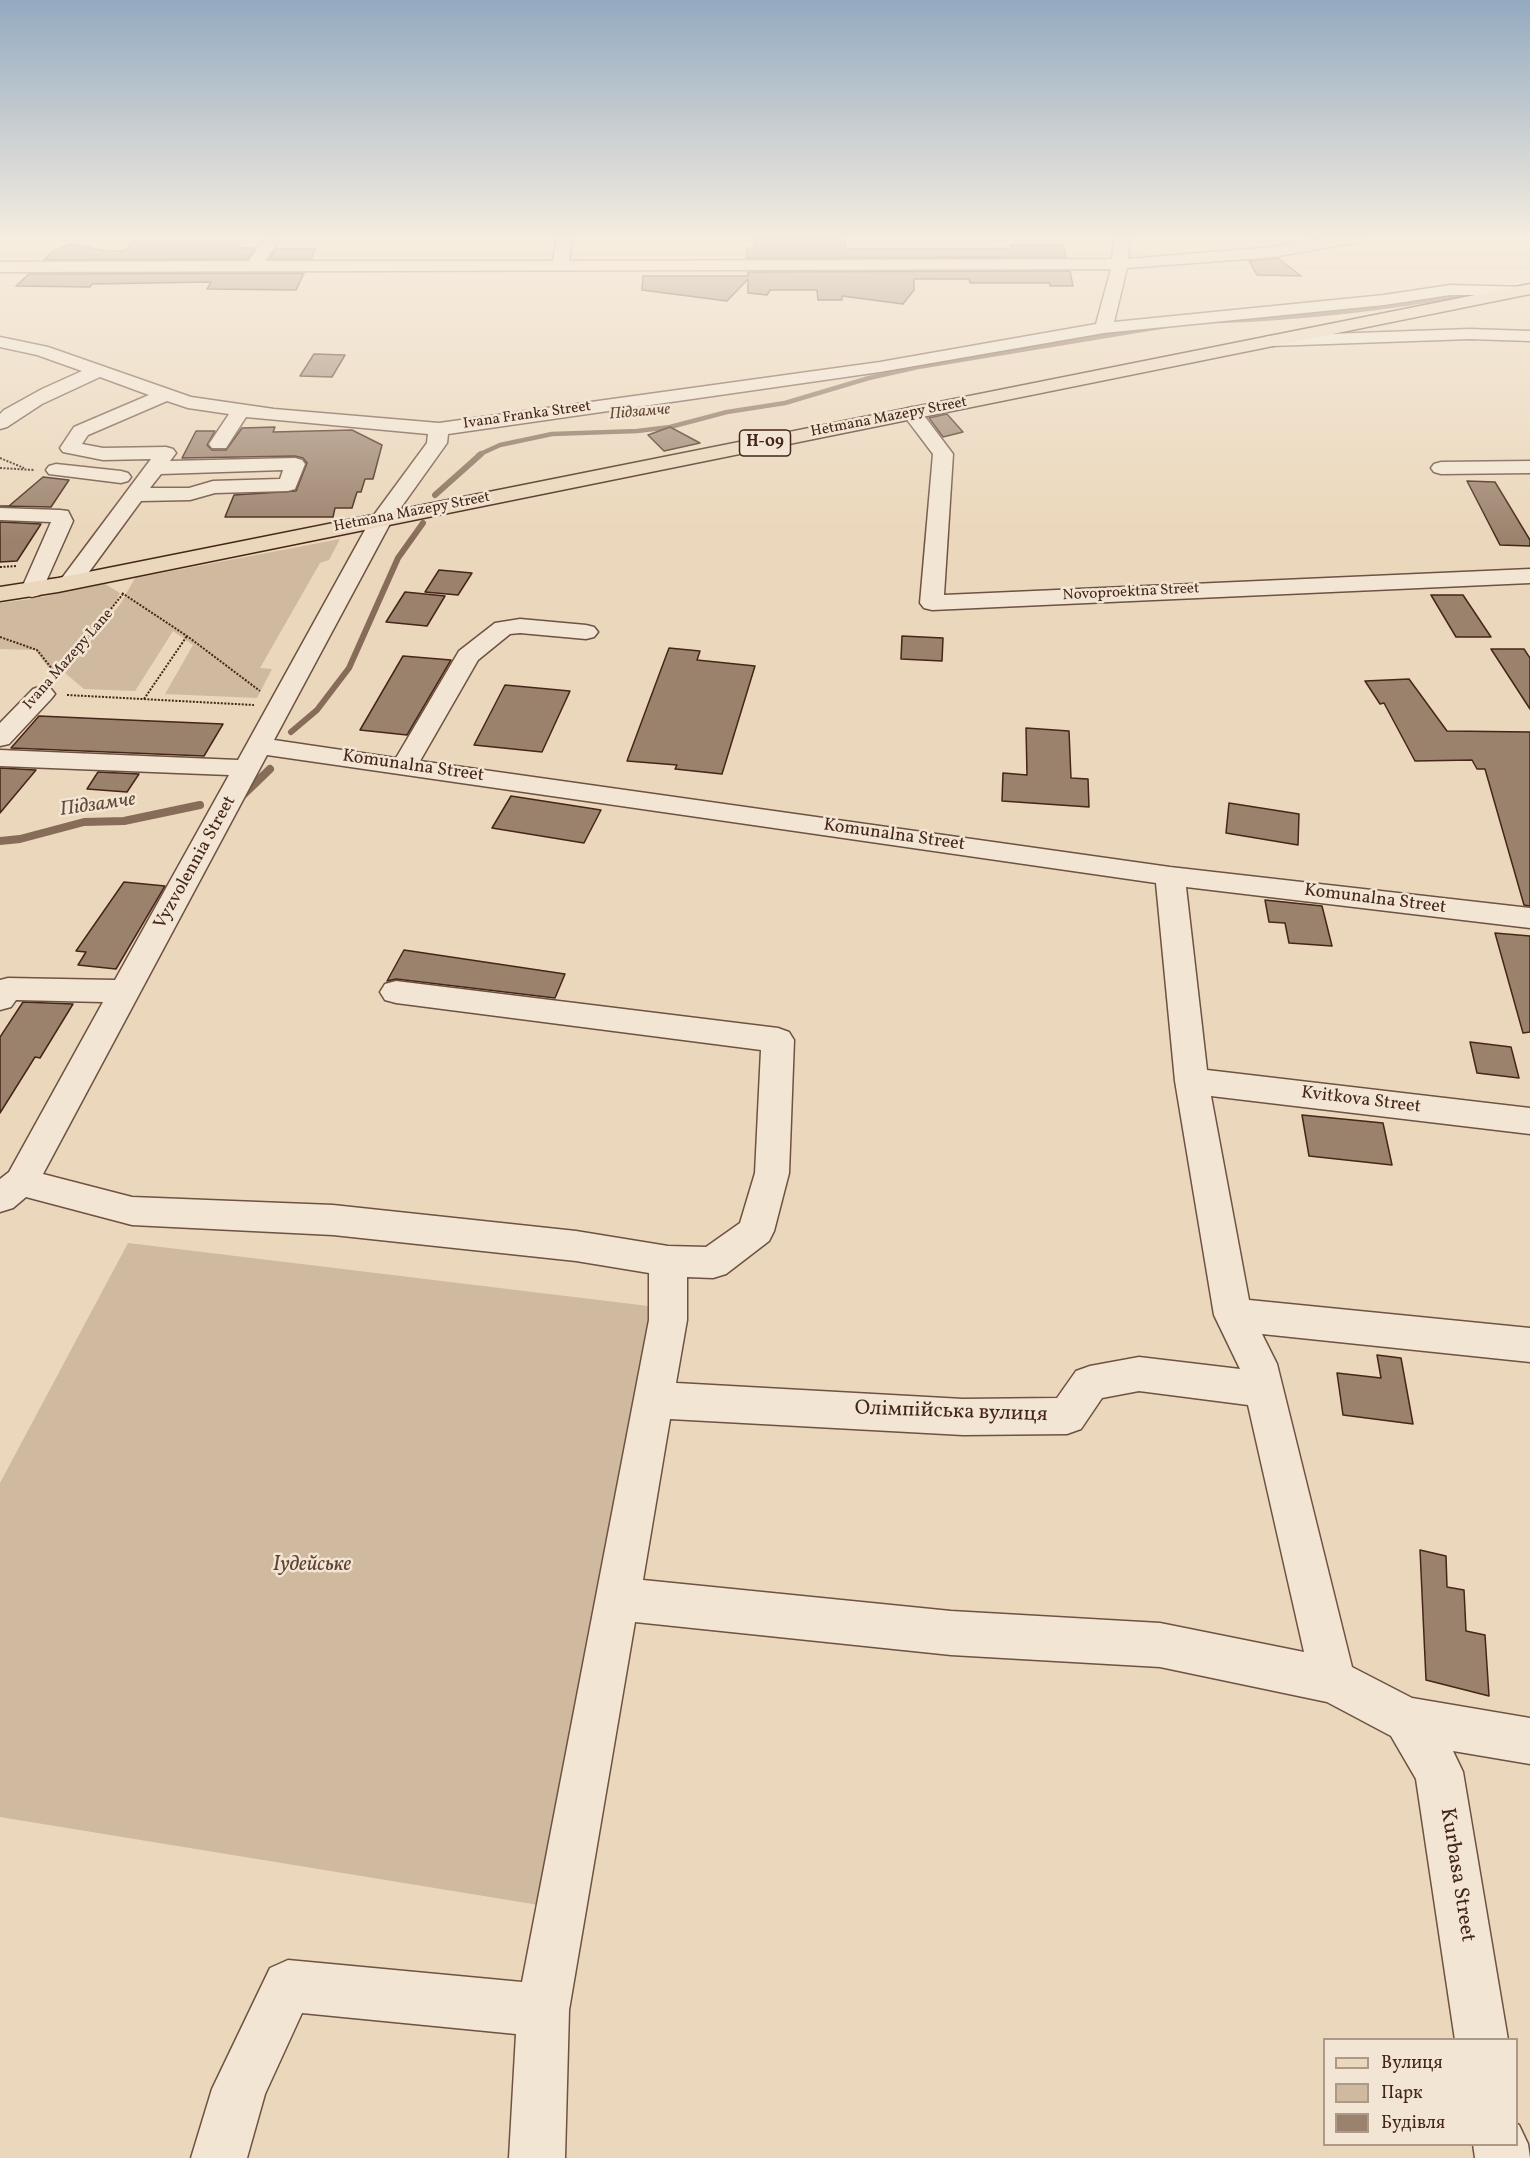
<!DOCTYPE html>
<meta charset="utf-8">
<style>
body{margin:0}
#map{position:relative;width:1530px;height:2158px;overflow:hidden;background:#ebd7bb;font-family:Vollkorn,serif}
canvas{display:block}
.legend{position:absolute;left:1323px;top:2038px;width:195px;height:108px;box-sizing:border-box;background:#f2e5d3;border:2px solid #ad9989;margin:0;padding:8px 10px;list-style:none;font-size:18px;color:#452619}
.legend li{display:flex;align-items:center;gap:12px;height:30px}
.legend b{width:30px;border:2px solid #ad9989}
</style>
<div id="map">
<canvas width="1530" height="2158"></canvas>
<ul class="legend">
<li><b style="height:8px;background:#ebd7bb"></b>Вулиця</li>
<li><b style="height:16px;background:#cfb99f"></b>Парк</li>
<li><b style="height:16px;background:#9b826d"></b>Будівля</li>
</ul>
</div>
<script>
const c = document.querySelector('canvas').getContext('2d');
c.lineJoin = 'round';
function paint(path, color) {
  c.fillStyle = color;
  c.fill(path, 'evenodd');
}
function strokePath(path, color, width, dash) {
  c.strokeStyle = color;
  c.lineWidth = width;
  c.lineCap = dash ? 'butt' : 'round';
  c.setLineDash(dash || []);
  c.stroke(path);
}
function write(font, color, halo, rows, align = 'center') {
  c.font = font + ' Vollkorn,serif';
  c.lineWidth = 5;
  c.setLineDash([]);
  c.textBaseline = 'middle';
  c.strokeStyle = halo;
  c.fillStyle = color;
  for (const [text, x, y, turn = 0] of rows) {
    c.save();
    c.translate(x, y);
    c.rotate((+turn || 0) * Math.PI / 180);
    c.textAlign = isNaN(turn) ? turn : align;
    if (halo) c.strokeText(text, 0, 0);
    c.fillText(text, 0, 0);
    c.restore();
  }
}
paint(new Path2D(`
 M340 539 329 560 320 563 260 668 272 669 257 698 165 694 193 645 173 631 135 691 84 689 65 673 121 603 135 578Z
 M105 584 120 593 115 604 55 676 35 650 0 649V603L31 599Z
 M128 1243 673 1309 545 1906 0 1817V1483Z`), '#cfb99f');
strokePath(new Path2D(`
 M1218 321C1302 318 1383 309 1466 294
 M478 455 500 445 552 434 637 431 670 427 727 412 785 403 869 378 918 367 1166 326`), '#876c59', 4.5);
strokePath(new Path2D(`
 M435 495 481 454
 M291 732 317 710 349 668 398 558 423 523`), '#876c59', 6);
strokePath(new Path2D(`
 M242 796 270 769
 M0 841 20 839 84 822 124 821 200 805`), '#876c59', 8);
const building = new Path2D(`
 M754 237H844L846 249H973L1012 248 1011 245H1063L1066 257 747 258V248H755Z
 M134 241 241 243 237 248H255L248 259 44 260 52 252 70 244 108 251H124Z
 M276 249H316L311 259H269Z
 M1278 258 1301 276 1257 275 1249 261Z
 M1070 271 1073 286H1050V283H970L969 279H914V290L903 304 842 296V300H818L817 290H770L767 295 748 293V279L727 301 642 290 643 276H748V272Z
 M304 273 296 290 207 289 211 282 92 284 90 287 16 286 29 274Z
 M314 354 345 355 332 377 300 376Z
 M947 414 963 432 943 437 929 418Z
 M275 427 273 432 352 430 382 445 373 479H365L361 492H357L352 508H335L333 517H225L234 495 296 491 307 463 303 458 295 456 182 458 196 431H215L207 445 212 450H226L242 428Z
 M670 427 700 443 664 451 648 435Z
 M43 477 69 480 51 507 0 506H9Z
 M1467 481 1495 482 1530 540V546L1500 545Z
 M0 522 41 524 17 561 0 562Z
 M439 570 472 573 458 595 425 592Z
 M405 592 445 596 427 626 386 622Z
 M1431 595H1463L1491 637H1456Z
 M902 636 943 638 942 661 901 659Z
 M669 648 700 651 697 660 755 666 722 774 675 769 677 765 627 761Z
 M1491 649H1524L1530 658V709Z
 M403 656 451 660 407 735 360 730Z
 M1409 679 1447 731 1530 732V906L1524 905 1485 769H1477L1472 760 1415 761 1384 703 1380 704 1365 681Z
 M505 685 570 691 542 752 474 745Z
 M39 716 128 720 223 724 204 756 11 748Z
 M1026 728 1069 731 1071 778 1088 779 1089 807 1002 801 1003 773 1027 775Z
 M0 768 36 770 0 813Z
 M98 772 139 774 127 792 87 789Z
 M511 796 601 810 584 843 492 828Z
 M1229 803 1299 814 1298 845 1226 833Z
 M124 882 165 886 116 969 78 965 86 952 76 951Z
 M1265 900 1322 906 1332 946 1289 943 1285 923 1269 922Z
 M1495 933 1530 936V1032L1523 1033Z
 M404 950 565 974 555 998 396 979 387 981Z
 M23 1002 73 1004 40 1058 35 1057 0 1113V1037Z
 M1470 1042 1511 1047 1519 1078 1477 1073Z
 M1302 1115 1383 1123 1392 1165 1309 1156Z
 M1377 1355 1401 1358 1413 1424 1343 1415 1337 1373 1381 1378Z
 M1420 1550 1446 1556 1447 1587 1464 1590 1466 1631 1485 1635 1489 1696 1426 1680Z`);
paint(building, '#9b826d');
strokePath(building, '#452619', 1.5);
const minor = new Path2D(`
 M265 237H281L265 261H553L557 237H573L569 261 1112 259 1114 237H1130L1128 259 1273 247 1330 237H1367L1359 242 1273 257 1127 268 1114 322 1384 295 1450 285 1530 287V294L1524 295H1450L1384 305 1104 333 880 372 448 434 447 443 392 520 274 740 396 758 459 651 495 623 520 619 586 625 594 627 598 632 594 637 586 639 520 633 510 634 478 660 420 761 1170 867 1530 908V928L1186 887 1207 1070 1530 1108V1134L1211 1096 1249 1300 1530 1328V1362L1262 1334 1277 1364 1352 1667 1412 1698 1530 1718V1764L1453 1751 1463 1772 1508 2040H1455L1416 1779 1391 1736 1327 1702 1160 1667 951 1655 635 1622 569 2010 565 2158H509L516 2034 302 2013 265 2094 247 2158H191L212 2089 270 1968 288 1960 522 1982 649 1320V1273L576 1261 333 1235 132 1225 26 1197 13 1208 0 1212V1179L9 1172 103 1002 16 1000 11 1007 0 1010V980L8 978 115 980 229 775 0 766V750L238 760 371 519 427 443 428 434 246 417 226 448H212L209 444 229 414 188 408 167 401 88 435 82 444 103 448 166 447 173 449 176 453 170 461 295 458 302 460 305 464 295 489 288 491 215 493 190 500 141 501 78 587 70 589 62 587 59 582 151 459 103 460 63 452 60 448 74 427 149 395 100 377 42 404 7 427 0 429V414L4 410 42 389 82 371 37 355 0 347V337L48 347 191 397 274 409 439 423 880 362 1096 324 1111 269 0 272V262L249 261ZM283 470 280 479 213 481 189 488H150L161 474ZM267 755 1156 883 1175 1081 1214 1315 1240 1369 1139 1357 1090 1366 1076 1371 1057 1398 963 1399 676 1383 687 1320V1277L713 1278 726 1274 769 1241 774 1231 789 1173 794 1040 789 1032 778 1028 396 981 385 984 380 992 385 1000 396 1003 761 1050 755 1173 740 1223 706 1247 668 1246 576 1231 333 1205 132 1197 43 1174ZM1139 1391 1248 1405 1304 1652 1160 1623 951 1611 643 1580 670 1419 963 1435 1067 1434 1081 1429 1102 1398Z
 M1470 329 1530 331V341L1470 339 1271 346 1265 345 1262 341 1265 337 1271 336Z
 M912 407 919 409 953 454 944 595 1530 569V583L932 610 924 608 920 603 933 454 902 413 905 409Z
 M1530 461V473L1441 474 1434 472 1431 468 1434 464 1441 462Z
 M56 464 121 471 128 473 131 477 128 481 121 483 49 474 46 470 49 466Z
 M0 508 60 510 68 511 73 521 40 595 32 597 24 595 21 590 51 522 0 520Z
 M42 686 51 689 55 694 51 699 9 744 0 746V723L33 689Z
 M1516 2123 1519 2125 1528 2144 1530 2158H1475L1473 2144H1516Z`);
const major = new Path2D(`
 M1530 284V294L58 592 0 601V587L58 578Z`);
strokePath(minor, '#6e5242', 3);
strokePath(major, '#452619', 3);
strokePath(new Path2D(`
 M0 458 24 468
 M0 468 34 470
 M0 567 17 566
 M122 593 187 636 260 691
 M0 637 37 650 57 675
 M56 677 123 594
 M67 695 254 705
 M144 699 187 636`), '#452619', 2, [2, 1.5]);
paint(minor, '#f2e5d3');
paint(major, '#ebd7bb');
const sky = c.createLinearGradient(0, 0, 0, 540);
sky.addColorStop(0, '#93aac0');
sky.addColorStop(0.44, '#f6ede0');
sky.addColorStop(1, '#f6ede000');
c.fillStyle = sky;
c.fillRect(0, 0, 1530, 540);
write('15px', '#452619', '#f2e5d3', [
 ["Ivana Franka Street",527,416,-8],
 ["Hetmana Mazepy Street",889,418,-11],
 ["Hetmana Mazepy Street",412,513,-11],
 ["Novoproektna Street",1131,593,-3],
 ["Ivana Mazepy Lane",69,660,-49]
]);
write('italic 16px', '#664939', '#f2e5d3', [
 ["Підзамче",640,413,-5]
]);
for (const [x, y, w] of [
 [765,443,51]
]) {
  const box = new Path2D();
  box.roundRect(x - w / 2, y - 13, w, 26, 4.5);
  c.fillStyle = '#f2e5d3';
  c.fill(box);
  strokePath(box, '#452619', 1.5);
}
write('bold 16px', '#452619', null, [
 ["Н-09",765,443]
]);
write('18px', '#452619', '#f2e5d3', [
 ["Komunalna Street",413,767,8],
 ["Komunalna Street",894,836,8],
 ["Vyzvolennia Street",196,863,-61],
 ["Komunalna Street",1375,900,7],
 ["Kvitkova Street",1361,1101,7]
]);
write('italic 20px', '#664939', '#f2e5d3', [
 ["Підзамче",98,806,-8]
]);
write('21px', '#452619', '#f2e5d3', [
 ["Олімпійська вулиця",951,1413,2],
 ["Kurbasa Street",1456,1875,81]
]);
write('italic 21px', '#614334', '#f2e5d3', [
 ["Іудейське",312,1566]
]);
</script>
